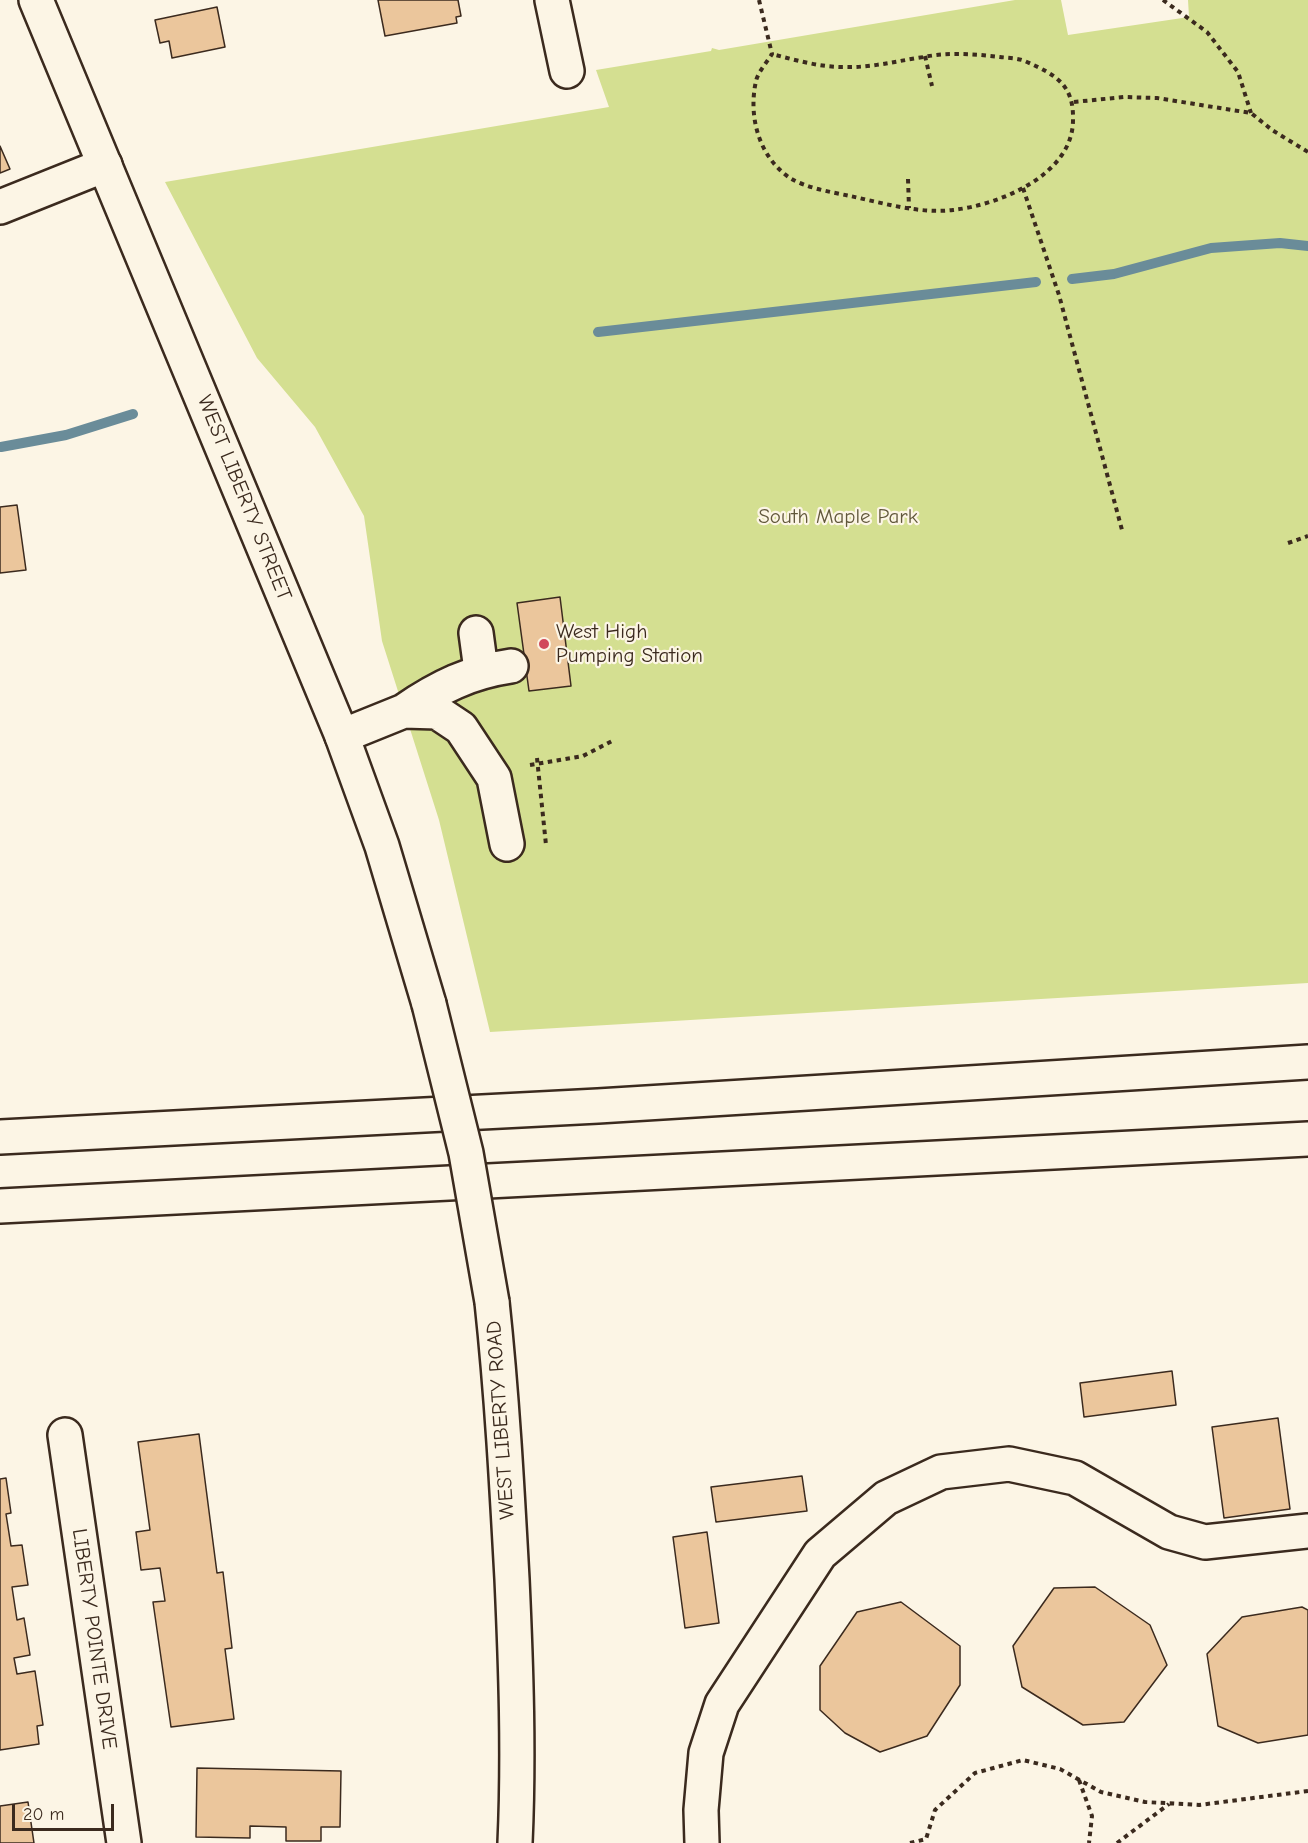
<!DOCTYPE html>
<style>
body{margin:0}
#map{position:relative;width:1308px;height:1843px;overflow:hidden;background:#fcf5e5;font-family:"Comic Neue",sans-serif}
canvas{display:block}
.scale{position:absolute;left:12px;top:1804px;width:102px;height:27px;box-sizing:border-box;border:3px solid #3b2a1e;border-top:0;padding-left:8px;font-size:18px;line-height:21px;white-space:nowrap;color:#3b2a1e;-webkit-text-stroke:4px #fcf5e5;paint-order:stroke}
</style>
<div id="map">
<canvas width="1308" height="1843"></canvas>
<div class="scale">20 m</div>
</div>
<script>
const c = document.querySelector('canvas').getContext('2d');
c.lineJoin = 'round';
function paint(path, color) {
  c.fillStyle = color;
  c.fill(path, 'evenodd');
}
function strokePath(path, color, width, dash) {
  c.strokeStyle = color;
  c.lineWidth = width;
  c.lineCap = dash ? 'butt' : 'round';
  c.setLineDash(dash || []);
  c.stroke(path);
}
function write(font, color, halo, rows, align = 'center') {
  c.font = font + ' "Comic Neue",sans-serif';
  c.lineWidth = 4.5;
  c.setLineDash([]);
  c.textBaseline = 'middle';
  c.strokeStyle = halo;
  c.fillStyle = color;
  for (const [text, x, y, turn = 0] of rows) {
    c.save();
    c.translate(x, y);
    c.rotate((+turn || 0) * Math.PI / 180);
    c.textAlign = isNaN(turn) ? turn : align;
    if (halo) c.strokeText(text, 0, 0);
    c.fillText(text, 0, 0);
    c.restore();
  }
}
paint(new Path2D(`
 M1015 0H1061L1068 35 1189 17 1188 0H1308V983L490 1032 439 820 382 641 364 516 315 427 257 358 165 182 609 107 596 70 711 51 712 48 719 50Z`), '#d4df91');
strokePath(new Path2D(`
 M1072 279 1114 274 1211 248 1280 243 1308 246
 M598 332 1036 282
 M1 447 66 435 133 414`), '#6a8c99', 10);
const building = new Path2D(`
 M378 0H458L461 16 456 17 457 23 385 36Z
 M217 7 225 47 172 58 169 41 160 43 155 20Z
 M0 146 10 169 0 173Z
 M17 505 26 570 0 573V507Z
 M560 597 571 686 529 691 517 603Z
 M1172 1371 1176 1405 1084 1417 1080 1383Z
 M1278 1418 1290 1509 1224 1518 1212 1427Z
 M199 1434 217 1573 223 1572 232 1648 225 1649 234 1719 171 1727 153 1602 165 1601 160 1568 141 1570 136 1532 150 1530 138 1442Z
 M802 1476 807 1511 716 1522 711 1487Z
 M6 1478 11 1513 6 1514 11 1546 22 1545 28 1585 12 1587 17 1620 24 1618 30 1655 14 1658 17 1674 35 1671 43 1725 37 1726 39 1744 0 1750V1479Z
 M707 1532 719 1623 685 1628 673 1537Z
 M1095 1587 1150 1625 1167 1665 1124 1722 1083 1725 1022 1687 1013 1646 1054 1588Z
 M901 1602 960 1646V1685L927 1736 880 1752 845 1733 820 1710V1666L857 1612Z
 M1302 1607 1308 1610V1735L1258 1743 1218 1726 1207 1654 1242 1617Z
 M197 1768 341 1771 340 1827H321V1841H286V1827L250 1826V1838L196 1837Z
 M28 1802 34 1843H0V1806Z`);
paint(building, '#ebc69c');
strokePath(building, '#3b2a1e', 1.5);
const minor = new Path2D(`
 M552 0 567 71
 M0 207 105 165
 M476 633 481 670
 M404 711C439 687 470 672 511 666
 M342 736 404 711 437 712 461 728 494 778 507 844
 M65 1435 124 1843
 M702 1843 701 1810 706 1753 722 1704 820 1554 886 1498 941 1472 1009 1464 1075 1478 1169 1532 1205 1542 1308 1531`);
const major = new Path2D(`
 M36 0 342 736 382 846 429 1004
 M492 1302C502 1395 507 1487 512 1579 516 1667 519 1755 515 1843`);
const highway = new Path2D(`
 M0 1137 598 1106 1308 1062
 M0 1206 1308 1139`);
strokePath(minor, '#3b2a1e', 38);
strokePath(major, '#3b2a1e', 38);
strokePath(highway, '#3b2a1e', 38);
strokePath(new Path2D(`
 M759 0 772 54C767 62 758 72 756 81 748 117 759 157 790 178 806 188 831 192 850 196 883 203 919 214 953 210 999 205 1073 175 1073 120 1074 85 1056 75 1027 62 1019 58 1009 58 1000 57 975 54 948 52 924 57 896 61 871 68 843 67 819 67 795 60 772 54
 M1163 0 1207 32 1238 72 1251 113
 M925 56 932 86
 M1074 102 1124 97 1157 98 1251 113 1272 130 1308 152
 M908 179 909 208
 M1023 188 1059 295 1122 530
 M1288 543 1308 536
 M537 758 546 845
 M530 765 583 756 614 740
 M1079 1780 1092 1816 1089 1843
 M910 1843 926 1839 935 1810 975 1773 1023 1760 1060 1769 1101 1792 1145 1802 1199 1805 1308 1791
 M1117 1843 1169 1804`), '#3b2a1e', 4, [4.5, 4.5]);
strokePath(minor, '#fcf5e5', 33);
strokePath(major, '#fcf5e5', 33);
strokePath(highway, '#fcf5e5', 33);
const majorBridge = new Path2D(`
 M429 1004 466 1153 492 1302`);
strokePath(majorBridge, '#3b2a1e', 38, []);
strokePath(majorBridge, '#fcf5e5', 33);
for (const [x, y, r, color] of [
 [544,644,6,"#d1495b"]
]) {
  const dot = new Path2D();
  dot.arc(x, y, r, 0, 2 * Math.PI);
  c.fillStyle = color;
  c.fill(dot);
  strokePath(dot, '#fcf5e5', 2);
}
write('21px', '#3b2a1e', '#fcf5e5', [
 ["WEST LIBERTY STREET",244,498,68],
 ["WEST LIBERTY ROAD",501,1420,-94],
 ["LIBERTY POINTE DRIVE",94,1639,82]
]);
write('21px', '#61573b', '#fcf5e5', [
 ["South Maple Park",838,517]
]);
write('21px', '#3b2a1e', '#fcf5e5', [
 ["West High",556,632],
 ["Pumping Station",556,656]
], 'left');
</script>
